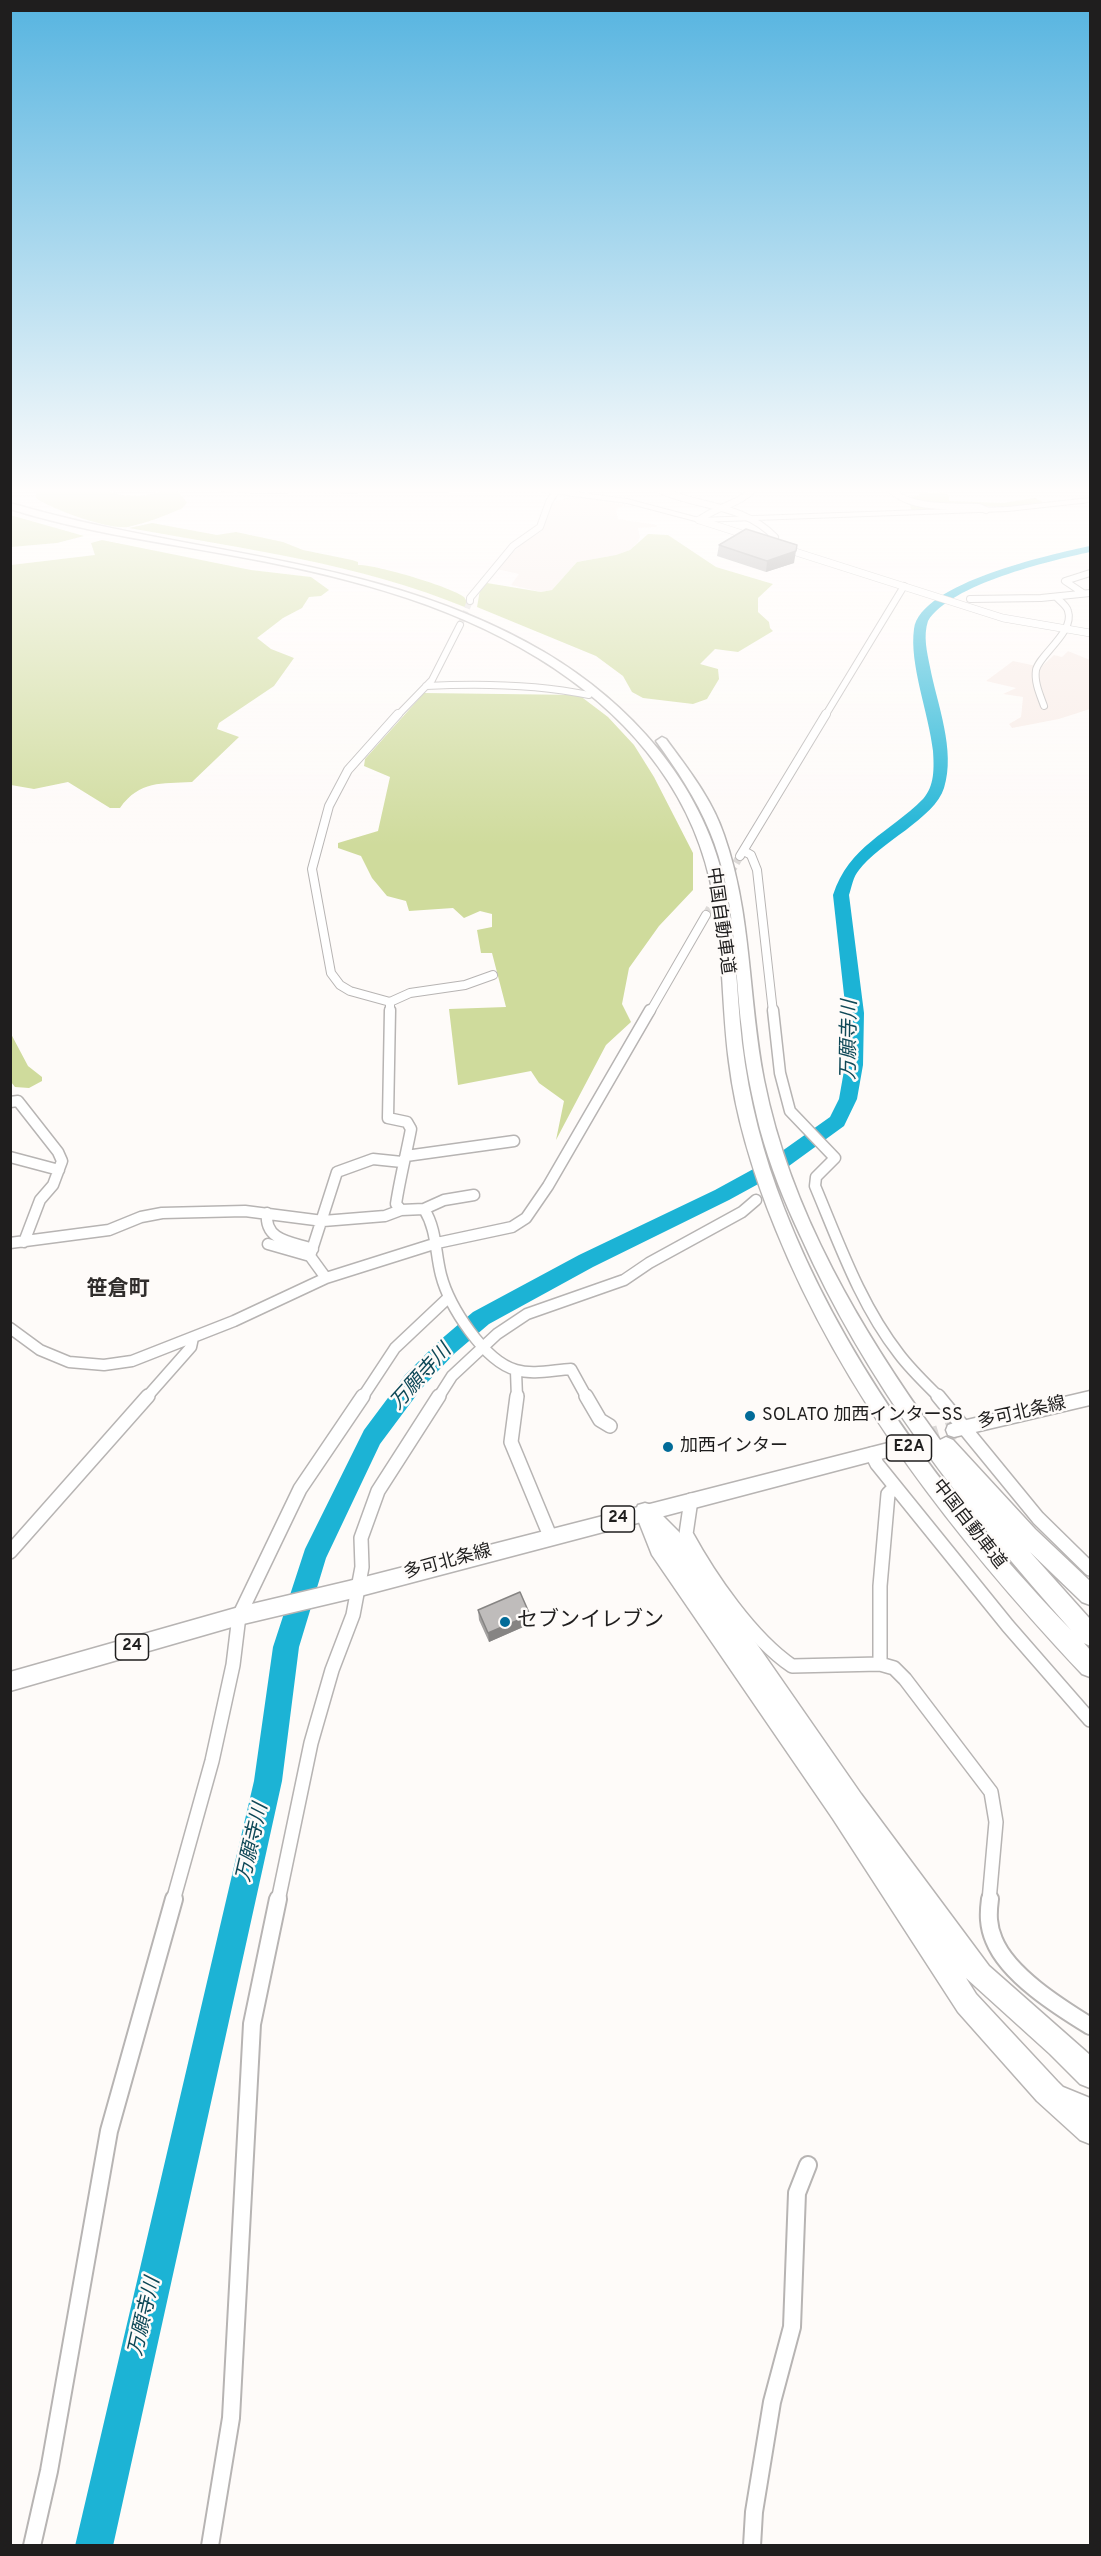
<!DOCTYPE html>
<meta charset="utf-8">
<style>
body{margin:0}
#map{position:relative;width:1101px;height:2556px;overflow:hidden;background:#fefbf9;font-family:Overpass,sans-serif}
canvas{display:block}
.frame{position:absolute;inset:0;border:12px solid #1f1e1e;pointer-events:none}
</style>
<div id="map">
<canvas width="1101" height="2556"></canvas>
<div class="frame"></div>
</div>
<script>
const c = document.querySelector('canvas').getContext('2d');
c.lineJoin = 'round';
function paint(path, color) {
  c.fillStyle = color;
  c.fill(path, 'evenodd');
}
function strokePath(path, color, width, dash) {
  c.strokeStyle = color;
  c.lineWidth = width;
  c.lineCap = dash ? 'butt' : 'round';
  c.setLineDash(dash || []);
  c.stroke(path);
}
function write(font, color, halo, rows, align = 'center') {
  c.font = font + ' Overpass,"Noto Sans JP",sans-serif';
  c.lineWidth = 5;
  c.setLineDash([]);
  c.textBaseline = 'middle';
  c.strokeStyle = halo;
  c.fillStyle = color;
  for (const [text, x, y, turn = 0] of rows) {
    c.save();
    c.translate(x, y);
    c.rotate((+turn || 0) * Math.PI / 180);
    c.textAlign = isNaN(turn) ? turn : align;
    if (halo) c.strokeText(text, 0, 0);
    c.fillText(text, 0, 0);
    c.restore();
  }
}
paint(new Path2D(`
 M574 496 626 505 616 509 618 519 657 525 656 527 638 528 640 537 638 542 630 550 616 555 577 562 552 590 541 592 511 585 519 574 496 569 526 540 542 531 552 503Z
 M1068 651 1090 660V709L1059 719 1012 728 1009 724 1021 717 1023 697 1003 694 1016 688 986 681 1013 661 1041 667 1054 655 1062 657Z`), '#f8ece7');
paint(new Path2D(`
 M43 488H97L121 495 142 496 168 490 179 492 187 503 181 509C164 516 146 523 128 527 109 530 51 509 36 498V491Z
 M918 492 945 493 949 496V501L1003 503 1035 498 1043 502 1041 505 1006 507 981 506 913 511 911 510 910 504 904 497 919 496Z
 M10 515 84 536 57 543 11 547Z
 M152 523 217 535 236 532 283 542 303 550 352 560 358 562V565C374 564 452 587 464 597 465 598 468 603 468 605L467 608C359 563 243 549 129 528Z
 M648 534 668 535 716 567 773 584 758 598V612L769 622 770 628 773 631 738 652 715 649 700 664 718 669 719 679 707 699 693 704 643 698 632 692 623 676 596 656 477 607 480 590 487 583 541 592 552 590 577 562 616 555 630 550Z
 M102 540 251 570 311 577 329 590 321 596 309 597 302 608 283 618 257 638 271 649 294 658 274 686 219 723 217 729 239 737 192 782C161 784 140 780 120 808H110L68 782 34 789 11 785V565L95 555 91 543Z
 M424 693 579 695 608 717 634 745 654 777 693 853V890L659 926 629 968 622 1004 631 1022 606 1045 556 1140 564 1101 539 1083 531 1071 458 1085 449 1009 506 1007 492 953H481L477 930 492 927V914L480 911 464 918 453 908 409 911 406 901 387 896 372 878 361 856 338 848V843L378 831 390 777 364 766 365 759Z
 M10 1032 28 1066 42 1077V1081L29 1088 15 1087 11 1082Z`), '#cfdb9c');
paint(new Path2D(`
 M1090 546V552C1049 561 951 584 928 621 923 636 927 652 930 667 937 704 956 750 944 788 935 818 879 843 859 870 853 877 852 886 849 895L864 1013 863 1065 857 1099 844 1126 782 1171 729 1200 593 1267 489 1324 455 1353 421 1389 380 1444 326 1558 299 1647 282 1781 113 2546H75L254 1781 273 1647 305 1549 364 1430 405 1375 439 1341 473 1312 579 1255 715 1190 768 1161 830 1117 839 1099 845 1065 846 1013 833 895C849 846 889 833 923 799 935 786 934 767 933 751 929 714 909 664 914 629 920 583 1052 554 1090 546Z`), '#1cb3d5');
strokePath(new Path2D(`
 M460 625 470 601`), '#dddad8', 6, [6, 3]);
strokePath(new Path2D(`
 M706 915 740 856`), '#dddad8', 8, [8, 4]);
strokePath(new Path2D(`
 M894 1448 954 1430`), '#dddad8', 19, [19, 9]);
const minorFar4 = new Path2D(`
 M656 488C695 508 741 502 775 537L770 543
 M889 488C910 510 951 506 979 507L986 510
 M699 520C719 505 737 506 755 488
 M1083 593 1065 581 1090 573
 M970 599 1041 598 1090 593
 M470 601V598L513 546 540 527 549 502 556 491
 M426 686C481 683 535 684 589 695
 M1044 706C1040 695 1034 682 1036 670 1039 655 1075 632 1068 611 1067 606 1060 601 1056 597
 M397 716 432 680 460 625
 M825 716 904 586`);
const minorFar3 = new Path2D(`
 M398 714 348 770 329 806 312 869 331 973 340 985 350 991 390 1002 410 993 465 985 493 975
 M744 851 751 855 757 870 773 1012
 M740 856 826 714
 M390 1012V1002
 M650 1012 706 915`);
const minorFar2 = new Path2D(`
 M390 1010 388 1118 407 1122 411 1129C406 1155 400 1178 396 1204L401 1210
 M773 1010 780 1073 790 1111 835 1158 816 1177 815 1186C839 1243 860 1304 899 1354 911 1370 926 1384 940 1398
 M10 1102 18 1101 58 1152 62 1161 53 1185 40 1200 24 1242
 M406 1156 514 1141
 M10 1157 59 1170
 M424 1209 444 1200 474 1195
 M267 1213C264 1241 292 1242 313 1249
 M10 1243 109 1230 141 1217 162 1213 245 1211 323 1221 385 1216 401 1210 424 1209C437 1230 435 1252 441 1275 449 1306 484 1361 516 1370 533 1375 553 1370 571 1369L587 1398
 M268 1244 310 1256
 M326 1278 310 1256 337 1172 373 1159 402 1162
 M10 1328 40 1350 69 1362 104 1365 132 1361 234 1321 326 1278 437 1243 512 1227 526 1218 548 1186 650 1010
 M516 1371 517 1398
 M146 1398 191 1347 193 1338
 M362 1398 395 1348 448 1298
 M438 1398 452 1376 497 1334 527 1314 624 1280 649 1263 742 1212 756 1200`);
const minorFar1 = new Path2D(`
 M517 1396 511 1442 550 1536
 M586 1396 600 1420 610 1426
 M938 1396 1038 1518 1090 1569
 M872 1454 877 1464 1008 1626 1090 1720
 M691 1500 686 1534C710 1578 751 1638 792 1666L880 1664 894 1668 905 1679 991 1792 996 1822 989 1901
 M10 1552 148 1396
 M880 1664V1586L888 1494 895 1487
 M173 1901 212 1761 233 1665 239 1616 300 1489 363 1396
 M278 1901 311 1743 332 1670 353 1615 362 1567 361 1538 378 1491 439 1396`);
const minor = new Path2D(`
 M990 1899C988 1914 988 1926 994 1940 1008 1975 1059 2007 1090 2026
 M32 2546 49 2471 109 2131 174 1899
 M210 2546 231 2418 252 2024 278 1899
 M752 2546 754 2512 772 2402 792 2327 797 2193 808 2165`);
const tertiary = new Path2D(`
 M699 520 752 537
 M780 547 1003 618 1090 633`);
const secondary = new Path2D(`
 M197 488H545L627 499 699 518 1008 507 1090 498V502L1008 511 699 522 627 503 536 491 253 493Z`);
const primary = new Path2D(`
 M1090 1391V1405L954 1437 948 1435 946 1430 948 1425 954 1423Z
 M888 1443 894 1445 896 1450 894 1455 888 1457 349 1599 239 1625 10 1691V1672L239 1607 349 1581Z`);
const motorway = new Path2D(`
 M10 503C189 556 379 555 544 652 630 703 701 782 724 881 736 934 736 989 742 1043 749 1100 763 1155 784 1208 846 1367 954 1508 1071 1630 965 1511 866 1384 801 1237 785 1203 770 1166 760 1129 752 1096 745 1064 742 1030 734 965 736 894 710 832 696 798 677 770 656 741L662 737 666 739C688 769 712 799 724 835 752 914 748 999 764 1080 790 1212 862 1332 940 1440L946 1437 953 1440 1035 1529 1090 1581V1605L1082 1602 1030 1552 1090 1619V1646L1084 1643 1090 1650V1677L1082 1674C959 1543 844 1398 776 1230 754 1176 736 1120 729 1062 721 1002 724 939 710 880 688 783 621 709 538 658 444 600 332 573 224 554 152 541 80 531 10 509Z
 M645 1503 652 1505 679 1532 861 1794 989 1966 1090 2055V2088L1080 2084 1050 2054 966 1978 976 1994 1057 2081 1063 2087 1090 2098V2144L1080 2140 1037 2101 958 2012 833 1819 652 1555 635 1512 638 1505Z`);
strokePath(minorFar4, '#b7b4b3', 8);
strokePath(minorFar3, '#b7b4b3', 10);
strokePath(minorFar2, '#b7b4b3', 13);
strokePath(minorFar1, '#b7b4b3', 16);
strokePath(minor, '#b7b4b3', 20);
strokePath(tertiary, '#b7b4b3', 8);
strokePath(secondary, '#b7b4b3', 2);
strokePath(primary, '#b7b4b3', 3);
strokePath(motorway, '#b7b4b3', 3);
strokePath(minorFar4, '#fff', 6);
strokePath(minorFar3, '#fff', 8);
strokePath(minorFar2, '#fff', 10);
strokePath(minorFar1, '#fff', 13);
strokePath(minor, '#fff', 16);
strokePath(tertiary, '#fff', 7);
paint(secondary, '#fff');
paint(primary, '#fff');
paint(motorway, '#fff');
paint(new Path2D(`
 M719 545 794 563 766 572 717 556Z
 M478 1610 530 1624 489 1642 479 1620Z`), '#a4a2a1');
paint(new Path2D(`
 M796 551 794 563 766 572 767 561Z
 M530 1615V1624L489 1642 488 1633Z`), '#868483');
const building = new Path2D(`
 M746 529 797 545 796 551 767 561 719 545Z
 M520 1592 530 1615 488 1633 478 1610Z`);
paint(building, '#bfbcbb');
strokePath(building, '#868483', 1.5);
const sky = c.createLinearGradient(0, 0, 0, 846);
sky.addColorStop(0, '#56b4e0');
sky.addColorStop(0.58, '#fffdfc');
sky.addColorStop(1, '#fffdfc00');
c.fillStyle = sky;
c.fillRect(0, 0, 1101, 846);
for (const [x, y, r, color] of [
 [750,1416,6,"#026b98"],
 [668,1447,6,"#026b98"],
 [505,1622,6,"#026b98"]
]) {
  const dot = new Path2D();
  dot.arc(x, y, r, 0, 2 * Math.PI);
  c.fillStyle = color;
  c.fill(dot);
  strokePath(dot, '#fefbf9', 2);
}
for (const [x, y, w] of [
 [909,1448,45],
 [618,1519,33],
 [132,1647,33]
]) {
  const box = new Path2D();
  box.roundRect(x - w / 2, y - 13, w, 26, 4.5);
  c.fillStyle = '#fefbf9';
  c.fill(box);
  strokePath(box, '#1f1e1e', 1.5);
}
write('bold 16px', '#1f1e1e', null, [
 ["E2A",909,1448],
 ["24",618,1519],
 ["24",132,1647]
]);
write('18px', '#1f1e1e', '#fefbf9', [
 ["中国自動車道",719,921,82],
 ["多可北条線",1022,1414,-13],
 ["中国自動車道",968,1525,52],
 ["多可北条線",448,1563,-15]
]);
write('18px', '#1f1e1e', '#fefbf9', [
 ["SOLATO 加西インターSS",762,1416],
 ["加西インター",680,1447]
], 'left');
write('italic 20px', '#0e4857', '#fefbf9', [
 ["万願寺川",851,1040,-89],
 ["万願寺川",422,1378,-48],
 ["万願寺川",254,1843,-77],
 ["万願寺川",146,2317,-77]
]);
write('bold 21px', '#302d2c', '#fefbf9', [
 ["笹倉町",118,1291]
]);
write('21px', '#1f1e1e', '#fefbf9', [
 ["セブンイレブン",517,1622]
], 'left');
</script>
